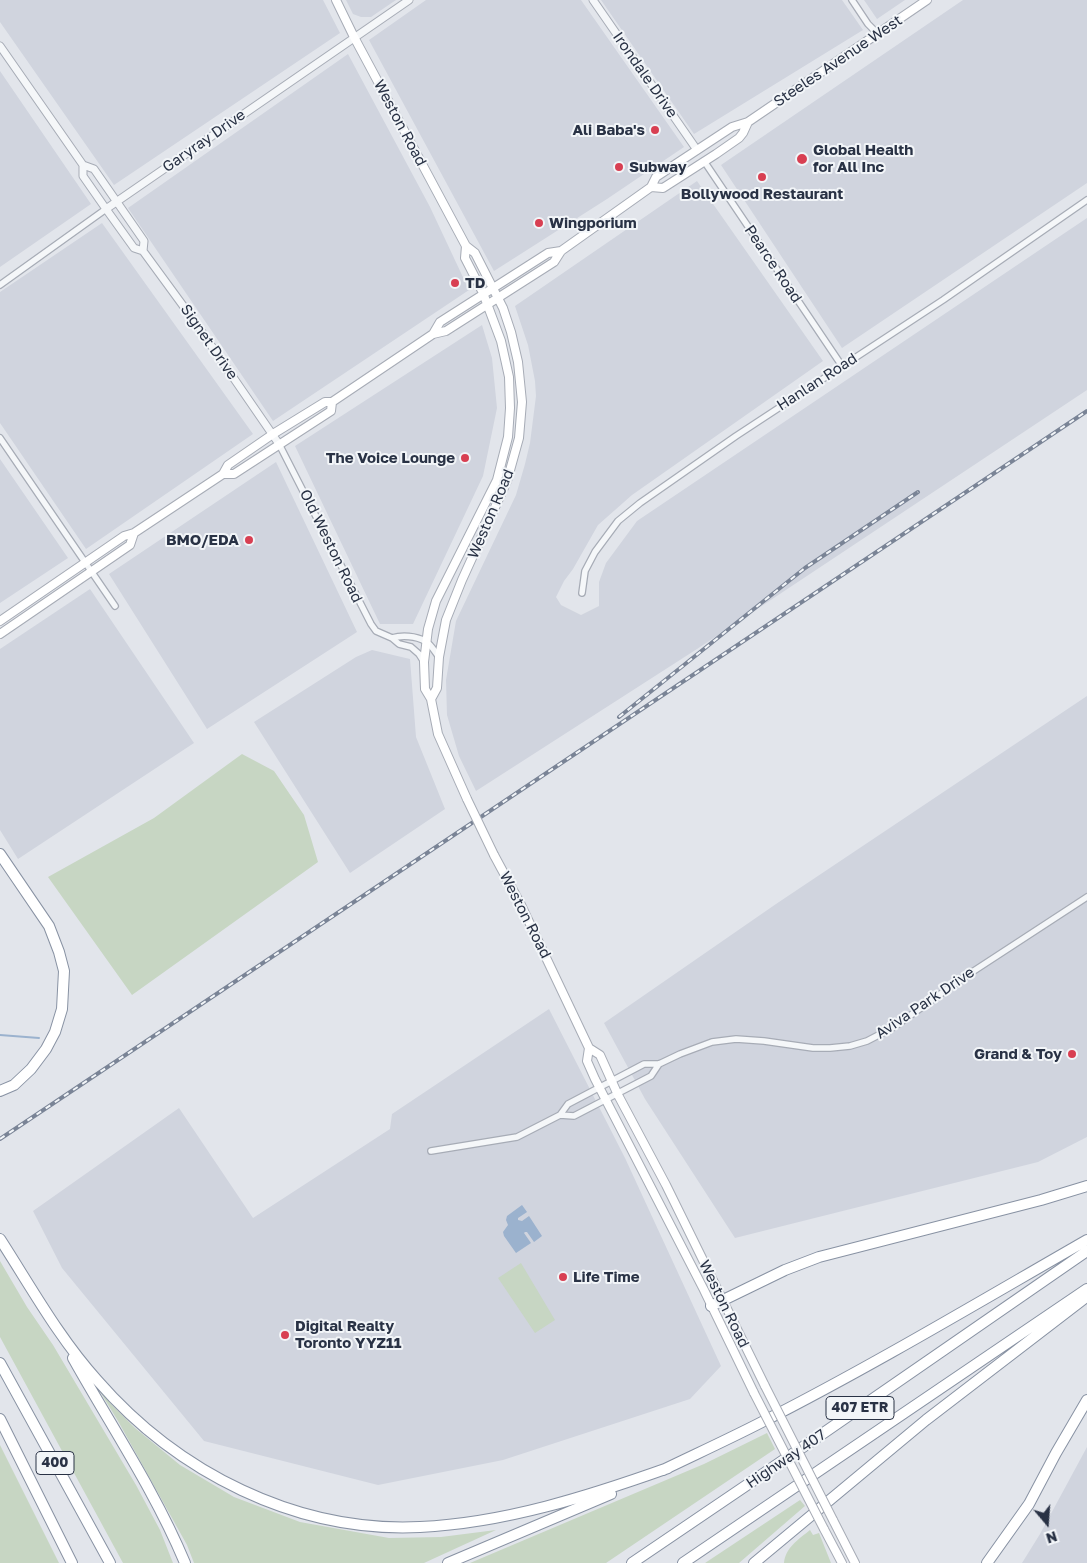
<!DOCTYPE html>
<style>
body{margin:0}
#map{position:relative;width:1087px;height:1563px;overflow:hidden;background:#e2e5eb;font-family:"Golos Text",sans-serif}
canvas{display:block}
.north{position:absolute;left:1022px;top:1498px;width:50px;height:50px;-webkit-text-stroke:4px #f2f5f8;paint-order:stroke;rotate:162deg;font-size:14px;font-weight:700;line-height:20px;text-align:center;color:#293245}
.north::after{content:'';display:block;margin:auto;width:18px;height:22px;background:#293245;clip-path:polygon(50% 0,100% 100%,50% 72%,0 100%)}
</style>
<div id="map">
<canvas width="1087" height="1563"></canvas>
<div class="north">N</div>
</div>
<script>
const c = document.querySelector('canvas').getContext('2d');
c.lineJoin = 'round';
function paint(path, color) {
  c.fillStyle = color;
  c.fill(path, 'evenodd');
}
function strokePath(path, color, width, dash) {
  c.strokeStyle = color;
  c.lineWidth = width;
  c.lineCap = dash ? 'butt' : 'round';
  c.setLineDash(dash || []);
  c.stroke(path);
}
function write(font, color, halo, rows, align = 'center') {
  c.font = font + ' "Golos Text",sans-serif';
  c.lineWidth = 4;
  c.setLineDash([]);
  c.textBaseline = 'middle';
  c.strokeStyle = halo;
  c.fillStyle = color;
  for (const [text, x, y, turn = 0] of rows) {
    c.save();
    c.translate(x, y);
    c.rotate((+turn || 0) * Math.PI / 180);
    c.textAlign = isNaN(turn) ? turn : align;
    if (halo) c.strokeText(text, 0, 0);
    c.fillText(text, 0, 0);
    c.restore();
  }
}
paint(new Path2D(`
 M0 0H323L340 33 114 185 0 22Z
 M346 0H396L371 17H361L353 14Z
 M426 0H581L684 147 607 199 494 271 369 40Z
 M601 0H842L863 30 694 134Z
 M864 0H905L877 19Z
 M963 0H1087V183L842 348 721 165Z
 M348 54 430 207 469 290 273 421 128 208Z
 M0 71 91 204 0 267Z
 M697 181 823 361 632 495 598 525 573 569 564 581 556 597 561 605 581 615 599 606V582L606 563 637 521 1087 218V390L697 649 476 791 459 756 447 715 446 680 456 621 516 495 525 464 530 443 536 396 535 381 528 345 515 306Z
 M102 223 253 434 86 549 0 423V292Z
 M482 325 492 358 497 408 483 476 413 624H380L295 446Z
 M0 459 68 558 0 603Z
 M276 462 357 632 207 729 109 574Z
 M90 589 194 743 18 859 0 830V649Z
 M372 650 410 659 416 737 445 809 350 873 254 722 356 657Z
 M1087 696V1137L1038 1162 735 1238 645 1099 604 1023 776 904Z
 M549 1009 625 1158 721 1366 690 1399 503 1460 378 1485 204 1441 62 1268 33 1211 179 1108 253 1218 390 1129 392 1114Z
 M1087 1447V1563H1022L1040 1534Z`), '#d0d4de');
paint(new Path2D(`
 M242 754 274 771 304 815 318 862 132 995 48 877 154 818Z
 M0 1261 27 1307 53 1345 136 1485 160 1530 173 1563H123L0 1337Z
 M521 1263 555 1320 535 1333 498 1278Z
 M99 1390 111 1404 135 1428 180 1465 234 1497 300 1522 389 1538 441 1537 496 1530 424 1563H194L187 1545 118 1421Z
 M767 1433 775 1449 606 1563H470L704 1464Z
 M0 1445 59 1563H0Z
 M800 1500 805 1506 739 1563H705Z
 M810 1530 813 1535 819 1533 831 1563H784C785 1548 799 1539 810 1530Z`), '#c7d6c3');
paint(new Path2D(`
 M522 1205 527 1212 518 1218V1220L522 1221 529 1216 542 1236 534 1242 527 1232H525L524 1233 531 1243 516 1253 504 1236 503 1232 508 1225 506 1220 507 1216Z`), '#9bb2ce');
strokePath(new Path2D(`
 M0 1035 39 1038`), '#9bb2ce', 2);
const minor = new Path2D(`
 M852 0 868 24 877 33
 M704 161 842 366
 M0 285 106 209
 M0 438 115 606
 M279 444 371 624 376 631 392 638 399 644 411 647 419 654 424 662
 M582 593 585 571 595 552 618 521 640 503 736 436 943 300 1087 200
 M392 638C402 635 416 636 425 641 431 644 435 652 439 657
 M560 1115 568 1104 644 1064H659L680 1054 712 1042 736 1039 764 1041 813 1048H830L850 1046 867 1041 894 1027 963 978 1087 897
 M431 1151 517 1137 560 1115 574 1116 651 1076 659 1064`);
const tertiary = new Path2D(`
 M593 0 697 150
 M0 46 83 165V176L106 209 134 248 143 251 195 322 279 444
 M83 165 94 169 144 241 143 251
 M106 209 409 0`);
const secondary = new Path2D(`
 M336 0 354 37 466 246 475 253 503 308 511 332 518 362 522 402 519 438 507 481 462 580 446 620 439 657 437 688 431 699
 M651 187 663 188 716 154 739 138 743 133 748 122
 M466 246 465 258 483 293 501 341 509 377 510 408 508 437 497 480 436 601 428 629 424 662 425 689 431 699 438 734 467 799
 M433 334 440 322 548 253 561 251
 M223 474H234L331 411 332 402
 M0 621 124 536 134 533 223 474 228 465 273 434 325 402H332L433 334 446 331 554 262 561 251 651 187 656 177 732 127 748 122 927 0
 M0 634 130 545 134 533
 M494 855 521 905 589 1048 600 1055 618 1095 666 1185 765 1386
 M589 1048 587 1061 595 1079 704 1290 754 1393
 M833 1520 855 1563
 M824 1529 842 1563`);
const motorway = new Path2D(`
 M0 854 49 926 59 952 64 971 62 1009 55 1032 46 1049 31 1069 14 1085 0 1091
 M0 1239C31 1287 59 1338 97 1380 177 1472 296 1533 420 1527 505 1523 589 1496 668 1468
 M711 1306 785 1270 819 1257 1041 1200 1087 1186
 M73 1358C111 1426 155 1491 185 1563
 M0 1363 110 1563
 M0 1419 72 1563
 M663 1470C696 1454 729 1439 762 1422 872 1366 979 1302 1087 1240
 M448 1563 611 1494
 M632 1563 825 1432 1087 1251
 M683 1563 1087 1289
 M754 1563 926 1420 1085 1298
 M987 1563 1029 1504 1056 1453 1087 1400`);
strokePath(minor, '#a7acb6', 8);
strokePath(tertiary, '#a7acb6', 9);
strokePath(secondary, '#a7acb6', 10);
strokePath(motorway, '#8892a3', 12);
strokePath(minor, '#f5f7f9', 5.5);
strokePath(tertiary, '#f5f7f9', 7);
strokePath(secondary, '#fff', 8);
strokePath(motorway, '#fff', 10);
const rail = new Path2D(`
 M619 717 805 568 918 492
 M0 1139 1087 411`);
strokePath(rail, '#7a8496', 4);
strokePath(rail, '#f2f5f8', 2, [5.5]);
const secondaryBridge = new Path2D(`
 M467 799 494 855
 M765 1386 833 1520
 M754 1393 824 1529`);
strokePath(secondaryBridge, '#a7acb6', 10, []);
strokePath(secondaryBridge, '#fff', 8);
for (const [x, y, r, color] of [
 [655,130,5,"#d83f52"],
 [802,159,6,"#d83f52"],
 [619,167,5,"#d83f52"],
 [762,177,5,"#d83f52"],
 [539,223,5,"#d83f52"],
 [455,283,5,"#d83f52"],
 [465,458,5,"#d83f52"],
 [249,540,5,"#d83f52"],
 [1072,1054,5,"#d83f52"],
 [563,1277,5,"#d83f52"],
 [285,1335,5,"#d83f52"]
]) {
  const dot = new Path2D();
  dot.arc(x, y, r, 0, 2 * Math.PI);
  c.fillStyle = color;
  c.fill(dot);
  strokePath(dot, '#f2f5f8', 2);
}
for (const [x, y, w] of [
 [860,1408,68],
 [55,1463,38]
]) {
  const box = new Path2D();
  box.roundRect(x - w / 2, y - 11.5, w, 23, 4);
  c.fillStyle = '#f2f5f8';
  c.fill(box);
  strokePath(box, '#293245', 1);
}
write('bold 14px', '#293245', null, [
 ["407 ETR",860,1408],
 ["400",55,1463]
]);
write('15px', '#293245', '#f2f5f8', [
 ["Steeles Avenue West",838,61,-34],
 ["Irondale Drive",645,75,55],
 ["Weston Road",400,123,62],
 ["Garyray Drive",204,141,-35],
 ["Pearce Road",773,264,56],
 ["Signet Drive",209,342,55],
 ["Hanlan Road",817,382,-33],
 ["Weston Road",491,514,-67],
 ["Old Weston Road",331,546,64],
 ["Weston Road",525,915,63],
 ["Aviva Park Drive",925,1003,-34],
 ["Weston Road",724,1304,64],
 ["Highway 407",786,1459,-34]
]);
write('bold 15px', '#293245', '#f2f5f8', [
 ["Ali Baba's",645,130,"right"],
 ["Global Health",813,150],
 ["for All Inc",813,167],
 ["Subway",629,167],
 ["Bollywood Restaurant",762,194,"center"],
 ["Wingporium",549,223],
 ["TD",465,283],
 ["The Voice Lounge",455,458,"right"],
 ["BMO/EDA",239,540,"right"],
 ["Grand & Toy",1062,1054,"right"],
 ["Life Time",573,1277],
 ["Digital Realty",295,1326],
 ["Toronto YYZ11",295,1343]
], 'left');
</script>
